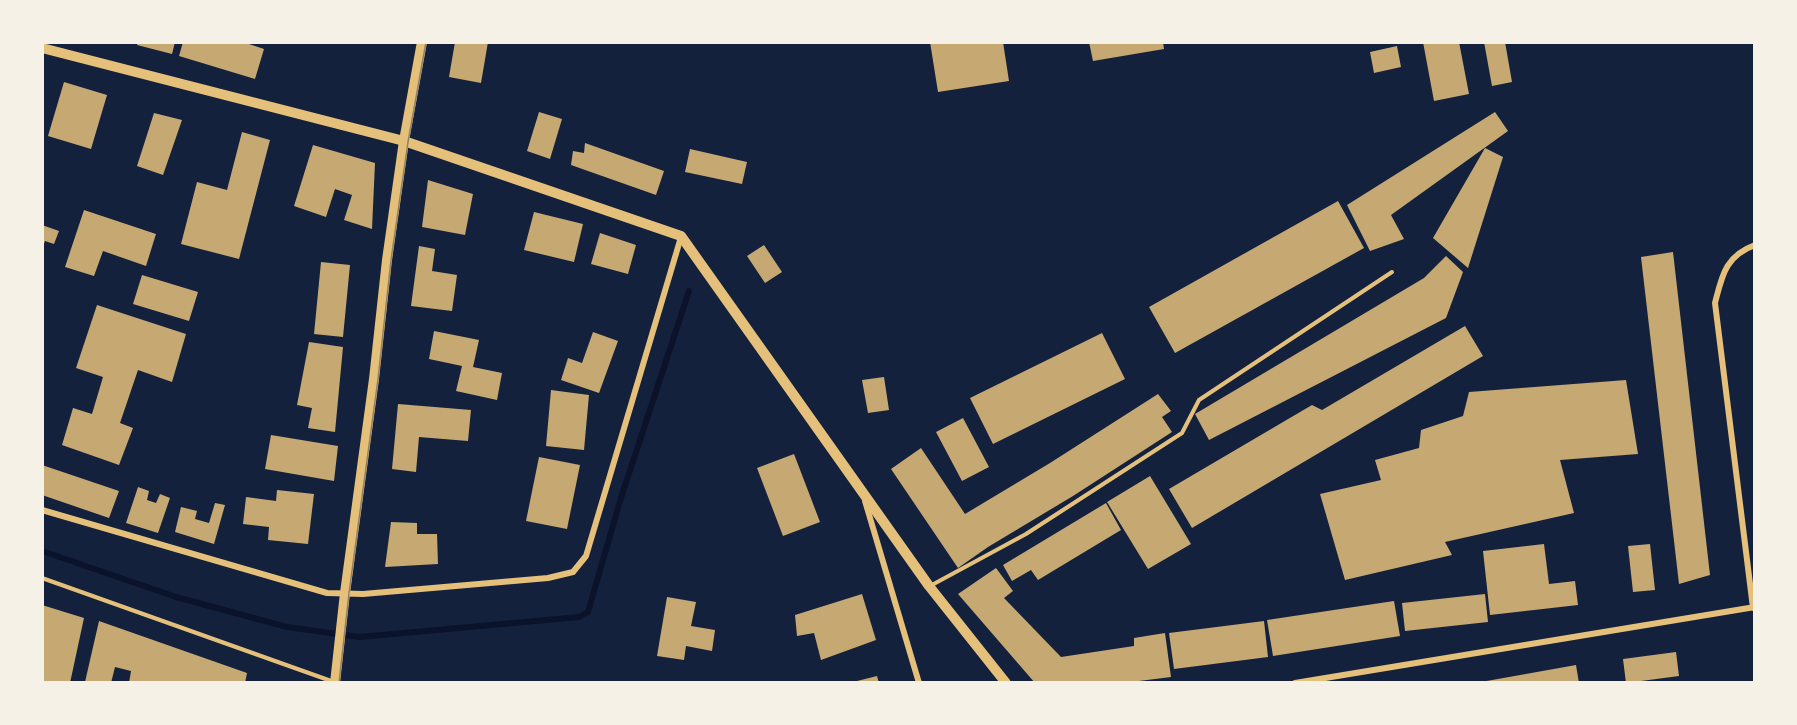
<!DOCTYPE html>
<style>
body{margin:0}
#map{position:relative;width:1797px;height:725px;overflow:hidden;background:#14213d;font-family:"Noto Serif",serif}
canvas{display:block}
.frame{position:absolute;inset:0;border:44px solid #f6f1e7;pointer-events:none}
</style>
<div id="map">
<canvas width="1797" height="725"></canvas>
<div class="frame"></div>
</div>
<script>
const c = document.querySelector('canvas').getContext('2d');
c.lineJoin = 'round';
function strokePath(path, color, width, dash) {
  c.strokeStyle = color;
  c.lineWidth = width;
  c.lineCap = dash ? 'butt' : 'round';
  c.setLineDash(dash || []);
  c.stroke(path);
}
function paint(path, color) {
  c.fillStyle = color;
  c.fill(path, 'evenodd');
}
strokePath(new Path2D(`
 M42 551 176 597 287 627 360 637 579 617 588 612 620 501 689 291`), '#0b132b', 6);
paint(new Path2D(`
 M138 42H175L172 54 137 45Z
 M183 42H243L264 49 255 79 179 56Z
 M455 42H488L481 83 449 77Z
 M930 42H1003L1009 81 938 92Z
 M1089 42H1163L1164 49 1093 61Z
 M1423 42H1459L1469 94 1434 101Z
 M1484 42H1505L1512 82 1492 86Z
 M1397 46 1401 67 1374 73 1370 52Z
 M64 82 107 95 91 149 48 136Z
 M539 112 562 119 550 159 527 151Z
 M1495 112 1508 131 1391 215 1404 239 1370 251 1347 205Z
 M154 113 182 120 163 175 137 166Z
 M242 132 270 140 239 259 181 244 197 182 227 190Z
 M585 143 664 171 656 195 571 165 573 151 584 153Z
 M313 145 375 163 372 229 344 220 352 195 335 189 326 217 294 206Z
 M1485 148 1503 157 1468 268 1433 238Z
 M690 149 747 162 742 184 685 172Z
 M428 180 473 194 465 235 422 227Z
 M1338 201 1364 248 1175 353 1149 307Z
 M84 210 156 234 146 266 103 251 94 276 65 267Z
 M534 212 583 224 574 262 524 250Z
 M42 225 59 231 54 244 45 241 42 249Z
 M600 233 636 245 628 274 591 264Z
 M764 245 782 272 765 283 747 256Z
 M419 246 435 249 432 271 457 275 452 311 411 306Z
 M1673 252 1710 575 1679 584 1641 257Z
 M1446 256 1463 272 1446 318 1209 440 1195 414 1424 278Z
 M321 262 350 265 343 337 314 334Z
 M142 275 198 292 189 321 133 304Z
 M97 305 186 334 172 382 138 370 120 423 133 428 119 465 62 445 73 408 92 414 103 377 76 368Z
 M1465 326 1483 356 1192 528 1169 489 1312 405 1322 410Z
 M434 331 479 340 473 367 502 373 497 400 456 391 462 366 429 359Z
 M593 332 618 341 599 393 561 380 568 358 582 363Z
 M1102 333 1125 379 993 444 970 398Z
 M309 342 343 347 335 432 308 428 312 408 297 405Z
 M884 377 889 410 868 413 862 380Z
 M1626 380 1638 454 1560 460 1574 513 1445 542 1452 555 1345 580 1320 494 1381 480 1375 460 1419 448 1421 430 1463 416 1469 392Z
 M551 390 589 395 584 450 546 446Z
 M1158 394 1171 411 1162 417 1172 432 1073 496 988 547 958 568 891 469 921 448 965 514 1050 463Z
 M398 404 471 410 468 441 419 437 416 472 392 469Z
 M963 418 989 467 962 481 936 432Z
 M271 435 338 446 334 481 265 469Z
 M794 454 820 522 783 536 757 468Z
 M539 457 580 465 567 529 526 521Z
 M42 465 119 491 109 518 42 495Z
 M1150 476 1191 544 1148 569 1107 502Z
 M138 487 149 491 147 500 156 503 160 494 170 498 158 533 126 523Z
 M277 490 314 494 308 544 268 540 269 527 243 524 246 497 276 501Z
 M215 503 225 505 214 544 175 532 181 507 197 511 195 519 209 523Z
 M1106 503 1121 530 1038 580 1031 570 1012 581 1003 565Z
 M391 522 417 523V534H437L438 564 385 567Z
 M1544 544 1549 584 1575 581 1578 605 1490 615 1483 551Z
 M1650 544 1655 590 1633 592 1628 546Z
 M996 568 1013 591 1004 598 1061 657 1134 646V638L1165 633 1171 677 1123 683H1035L958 594Z
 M862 594 876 640 821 660 814 633 797 636 795 615Z
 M1485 594 1488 622 1405 631 1402 603Z
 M667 597 696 602 691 626 715 630 712 651 686 646 684 660 657 656Z
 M1394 601 1400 636 1273 656 1267 620Z
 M42 605 84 618 70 683H42Z
 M99 621 247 673 245 683H129L131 671 115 667 111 683 85 682Z
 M1264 621 1268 657 1174 669 1169 633Z
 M1676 652 1679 676 1626 683 1623 659Z
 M1576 665 1579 683H1481V682Z
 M877 676 879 683H853V682Z`), '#c6a872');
strokePath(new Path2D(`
 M42 578 334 682
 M930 586 1026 534 1182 433 1199 400 1392 272`), '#e5c07b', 4);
strokePath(new Path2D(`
 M865 501 919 683
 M42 510 327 593 363 594 548 578 573 572 586 556 681 237
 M1753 608 1715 303C1722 276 1725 256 1755 245
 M1295 683 1755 607`), '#e5c07b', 6);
strokePath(new Path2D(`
 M42 48 404 141 681 236 929 586 1006 683`), '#e5c07b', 10);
strokePath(new Path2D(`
 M335 683 345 593 374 379 387 260 404 141 422 42`), '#e5c07b', 10);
strokePath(new Path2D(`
 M339 683 349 593 378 379 391 260 408 142 426 42`), '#918062', 1.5);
</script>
